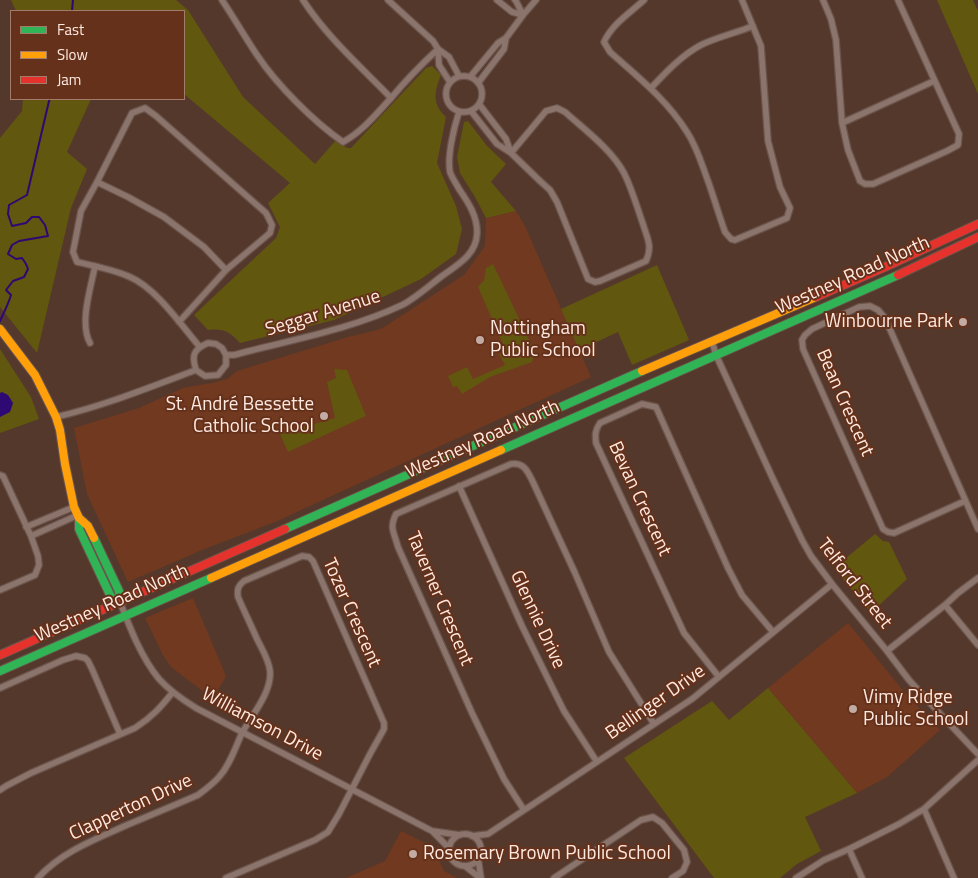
<!DOCTYPE html>
<meta charset="utf-8">
<style>
body{margin:0}
#map{position:relative;width:978px;height:878px;overflow:hidden;background:#54382c;font-family:"Titillium Web",sans-serif}
canvas{display:block}
.legend{position:absolute;left:10px;top:10px;width:175px;height:90px;box-sizing:border-box;background:#66311a;border:1px solid #a37b6a;margin:0;padding:6px 9px;list-style:none;font-size:15px;color:#fee9e1}
.legend li{display:flex;align-items:center;gap:10px;height:25px}
.legend b{width:25px;border:1px solid #a37b6a}
</style>
<div id="map">
<canvas width="978" height="878"></canvas>
<ul class="legend">
<li><b style="height:6px;background:#30b455"></b>Fast</li>
<li><b style="height:6px;background:#ff9f0a"></b>Slow</li>
<li><b style="height:6px;background:#e5322d"></b>Jam</li>
</ul>
</div>
<script>
const c = document.querySelector('canvas').getContext('2d');
c.lineJoin = 'round';
function paint(path, color) {
  c.fillStyle = color;
  c.fill(path, 'evenodd');
}
function strokePath(path, color, width, dash) {
  c.strokeStyle = color;
  c.lineWidth = width;
  c.lineCap = dash ? 'butt' : 'round';
  c.setLineDash(dash || []);
  c.stroke(path);
}
function write(font, color, halo, rows, align = 'center') {
  c.font = font + ' "Titillium Web",sans-serif';
  c.lineWidth = 4;
  c.setLineDash([]);
  c.textBaseline = 'middle';
  c.strokeStyle = halo;
  c.fillStyle = color;
  for (const [text, x, y, turn = 0] of rows) {
    c.save();
    c.translate(x, y);
    c.rotate((+turn || 0) * Math.PI / 180);
    c.textAlign = isNaN(turn) ? turn : align;
    if (halo) c.strokeText(text, 0, 0);
    c.fillText(text, 0, 0);
    c.restore();
  }
}
paint(new Path2D(`
 M516 211 525 226 591 377 275 522 202 550 128 582 87 494 74 428 139 408 183 388 212 383 227 379 237 371 348 337 381 329 464 275 485 246 486 218Z
 M193 598 226 676 213 699 171 667 163 655 145 618Z
 M848 623 901 688 940 730 887 777 857 793 768 688Z
 M401 831 433 847 444 871 457 878H346L385 861Z`), '#71391f');
paint(new Path2D(`
 M11 0H176L188 10 243 97 315 164 336 140 347 148H351L426 68 432 66 441 75C434 92 432 104 446 117L437 163 456 206 462 229 456 254 421 279 334 320 240 343C230 332 224 328 208 330L194 315 276 238 280 227 268 203 290 183 184 94V11H16Z
 M937 0H973L978 11V94Z
 M23 99H91L67 152 87 169 71 208 37 353 0 307V138L22 111Z
 M468 121 487 146 506 164 491 182 516 211 486 218 475 197 460 173 457 157 464 122Z
 M493 264 535 352 532 362 490 377 462 394 457 386 453 387 448 376 467 367 473 379 505 365 499 354 506 351 478 287 484 280 486 268Z
 M657 265 689 340 632 365 618 332 579 350 561 309Z
 M0 349 31 397 39 419 0 433Z
 M334 369 347 370 366 416 288 452 280 434 335 418 327 382 336 378Z
 M875 534 883 541 889 542 907 579 871 613 834 568Z
 M768 688 857 793 805 817 821 851 797 864 780 878H714L624 758 712 701 729 720Z`), '#61570f');
paint(new Path2D(`
 M2 392 8 395 13 403 10 412 0 417V393Z`), '#2e0873');
strokePath(new Path2D(`
 M72 11 73 0
 M0 321C4 312 8 305 11 295L6 290 13 281 24 277 28 269 26 264 22 258 16 259 8 254 12 245 19 241 48 236 45 225 39 217H32L26 223 12 226 8 214 9 205 27 195 49 101 50 99`), '#2e0873', 2);
const street = new Path2D(`
 M222 0C234 18 245 37 257 55 277 85 314 122 343 142 363 131 377 113 392 97 406 80 422 64 438 49
 M303 0C327 37 360 66 391 98
 M388 0 433 41 438 49 449 57 459 76
 M497 0 512 12 523 15
 M515 0 516 1 523 15
 M644 0C630 13 612 24 604 42L610 52C638 77 667 100 687 132 697 147 702 165 708 181 714 198 719 215 725 232L731 239 735 240 787 218 790 208 780 187 768 141 761 46 742 0
 M823 0 831 19 836 40 842 123 848 150 860 181 865 184H873L947 151 958 145 959 134 898 0
 M438 49 439 65 450 82
 M446 94a18 18 0 1 1 36 0a18 18 0 1 1-36 0Z
 M470 77 498 43 506 38
 M478 83 504 49 506 38 523 15 536 0
 M651 88C666 72 682 55 701 45 717 37 736 33 753 26
 M479 104 506 139 511 153
 M471 111 497 144 511 153 540 181 550 190 557 202 588 279 595 282 600 281 646 261C653 246 647 238 643 224 637 207 632 189 624 173 612 150 585 130 565 112L557 108 546 111 511 153
 M842 123 934 81
 M97 182 128 197 164 217 204 247 226 270
 M179 322 226 270 270 233 272 225 266 213 156 116 145 108 132 113 97 182 81 211 73 252 77 262C95 266 114 270 130 277 156 288 181 325 199 346
 M712 341 716 355 773 479 802 540 811 556 832 584 887 651 909 680 943 717 978 754
 M90 343C79 323 91 287 95 266
 M208 343 216 344 222 348 226 355V365L218 375 205 376 196 370C191 355 194 349 208 343Z
 M226 355H234C290 340 349 330 402 305 414 299 430 285 442 276 457 265 476 255 477 234 478 217 468 202 459 189 456 183 452 178 450 172 447 156 454 127 459 112
 M56 417C104 406 150 387 196 370
 M0 475 3 476 31 536 38 556 39 565 35 575 0 590
 M459 486 522 626 552 687 564 711 597 762
 M965 501 894 533 888 532 883 529 803 349 802 340 805 335 812 329 859 307 870 306 878 310 885 318 978 529
 M26 527 74 507
 M31 536 78 515
 M120 602C130 628 141 657 159 679 169 690 183 700 196 708L432 831 449 848
 M945 605 978 645
 M887 651 945 605 958 593 978 578
 M719 677 684 633 596 443C595 435 595 430 600 423L642 404 656 407 728 568 742 595 773 632
 M0 688 63 660 76 656 85 658 88 661 92 669 120 734
 M0 790 6 786 31 773 135 728C152 717 160 708 173 692
 M924 809 954 878
 M524 810 504 779 472 713 398 547C394 532 389 528 396 514L511 464C523 462 527 470 532 480L575 573 609 652 654 724
 M432 831 460 835
 M449 850a16 16 0 1 1 32 0a16 16 0 1 1-32 0Z
 M472 836 488 834 692 699 832 584
 M849 849 862 878
 M478 858 481 878
 M465 866 480 878
 M38 878C61 852 96 839 127 825 151 815 175 805 198 795 206 789 213 784 219 777 230 765 235 748 242 733 252 715 272 692 270 671 269 660 262 649 257 639 251 625 244 611 238 597 237 589 238 586 244 581L302 556 309 557 313 561 384 723V729L370 754 339 814 328 832 315 840 226 878
 M554 878 641 820 653 817 662 823 684 850 687 862 683 871 672 878
 M796 878 824 860 849 849 899 824 924 809 978 760`);
const fast = new Path2D(`
 M501 450 898 275
 M79 518V529L111 597 120 602
 M285 529 642 371
 M94 538 119 591 120 602
 M0 671 211 578`);
const slow = new Path2D(`
 M0 329 35 375 56 417 60 430 65 464 74 507 79 518 88 526 94 538
 M642 371 816 297
 M211 578 501 450`);
const jam = new Path2D(`
 M898 275 978 237
 M816 297 885 267 978 224
 M0 655 285 529`);
strokePath(street, '#6b544b', 8);
strokePath(fast, '#6b544b', 10);
strokePath(slow, '#6b544b', 10);
strokePath(jam, '#6b544b', 10);
strokePath(street, '#8b746b', 5.5);
strokePath(fast, '#30b455', 8);
strokePath(slow, '#ff9f0a', 8);
strokePath(jam, '#e5322d', 8);
for (const [x, y, r, color] of [
 [963,322,5,"#c2aba2"],
 [480,340,5,"#c2aba2"],
 [324,416,5,"#c2aba2"],
 [853,709,5,"#c2aba2"],
 [413,854,5,"#c2aba2"]
]) {
  const dot = new Path2D();
  dot.arc(x, y, r, 0, 2 * Math.PI);
  c.fillStyle = color;
  c.fill(dot);
  strokePath(dot, '#66311a', 2);
}
write('19px', '#fee9e1', '#66311a', [
 ["Westney Road North",853,276,-24],
 ["Seggar Avenue",323,314,-17],
 ["Bean Crescent",844,403,66],
 ["Westney Road North",483,440,-24],
 ["Bevan Crescent",639,499,65],
 ["Telford Street",854,584,52],
 ["Taverner Crescent",439,599,67],
 ["Westney Road North",112,604,-24],
 ["Tozer Crescent",351,613,66],
 ["Glennie Drive",537,620,65],
 ["Bellinger Drive",656,703,-35],
 ["Williamson Drive",262,725,28],
 ["Clapperton Drive",131,808,-25]
]);
write('19px', '#fee9e1', '#66311a', [
 ["Winbourne Park",953,322,"right"],
 ["Nottingham",490,329],
 ["Public School",490,351],
 ["St. André Bessette",314,405,"right"],
 ["Catholic School",314,427,"right"],
 ["Vimy Ridge",863,698],
 ["Public School",863,720],
 ["Rosemary Brown Public School",423,854]
], 'left');
</script>
